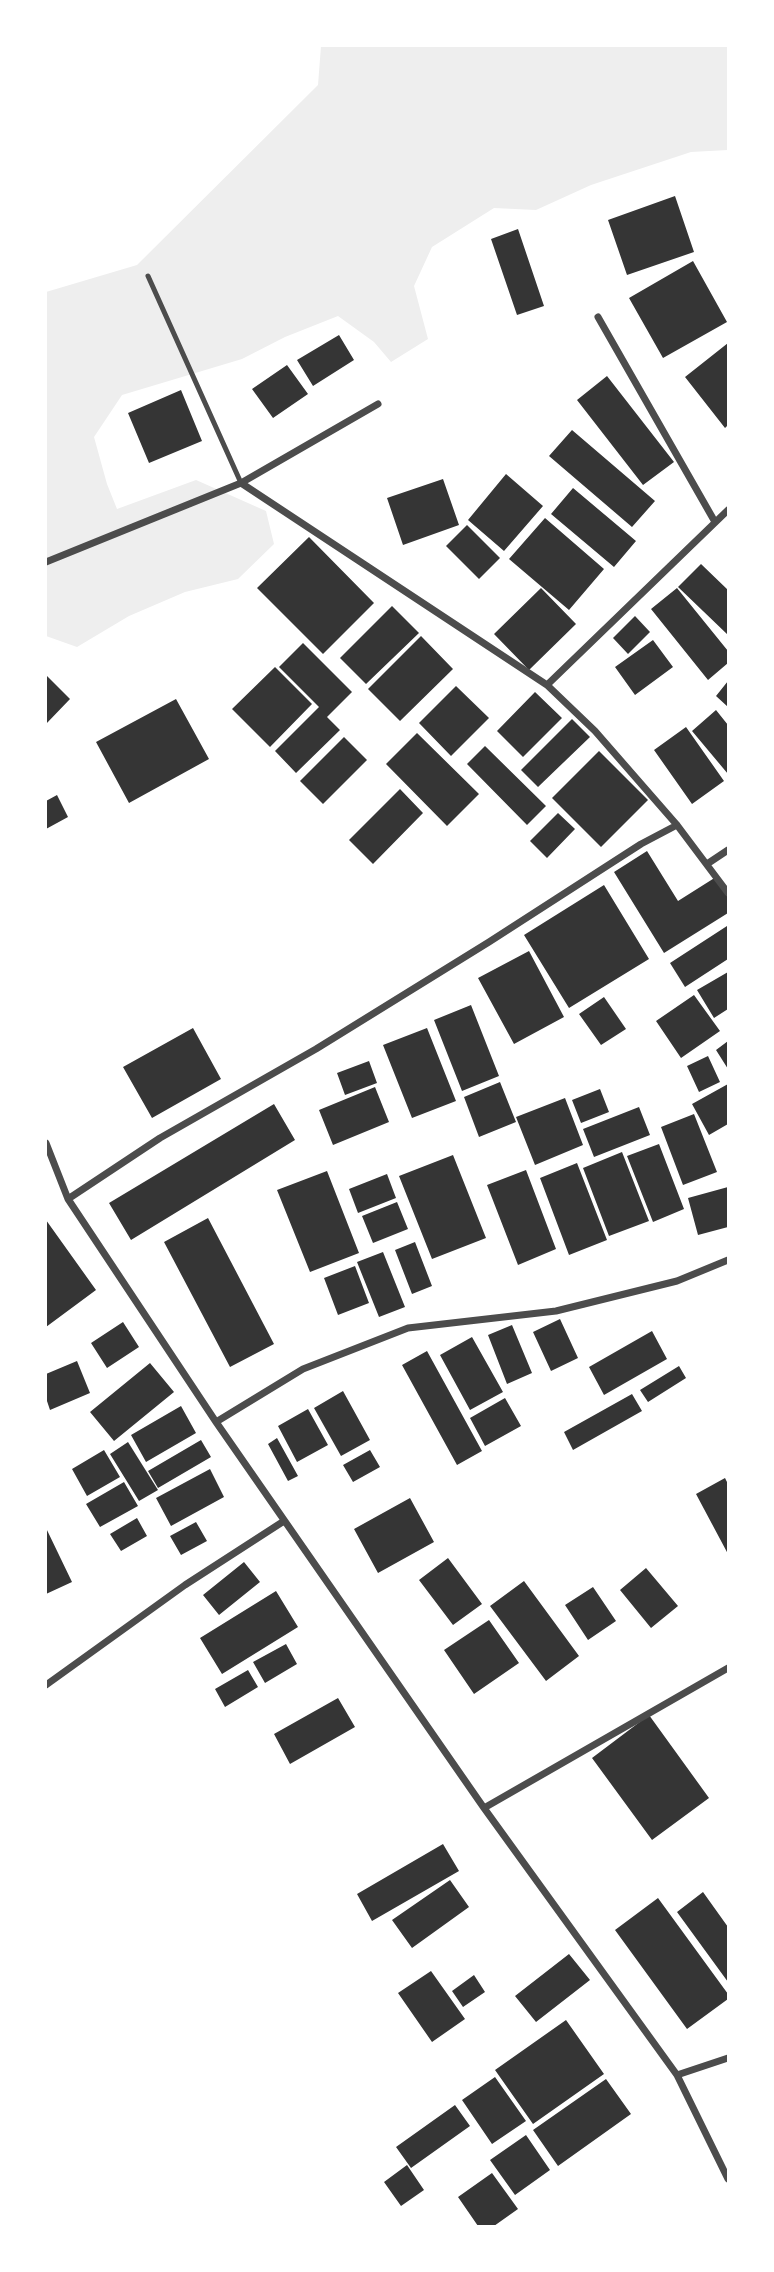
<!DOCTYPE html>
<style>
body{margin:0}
#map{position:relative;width:774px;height:2272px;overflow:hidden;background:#fff;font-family:"Public Sans",sans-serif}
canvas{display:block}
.frame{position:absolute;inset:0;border:47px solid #fff;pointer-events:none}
</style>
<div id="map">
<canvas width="774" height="2272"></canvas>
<div class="frame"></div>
</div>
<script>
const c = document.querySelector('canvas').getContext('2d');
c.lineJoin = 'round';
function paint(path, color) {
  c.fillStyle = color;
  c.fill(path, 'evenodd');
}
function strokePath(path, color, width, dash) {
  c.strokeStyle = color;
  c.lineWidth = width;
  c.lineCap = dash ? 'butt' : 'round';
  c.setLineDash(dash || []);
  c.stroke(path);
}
paint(new Path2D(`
 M321 46H728V150L691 152 591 185 536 210 494 208 432 247 414 286 428 339 391 362 374 342 338 316 285 337 242 359 122 395 94 437 107 484 117 509 196 480 266 511 274 544 238 579 185 592 129 616 77 647 46 636V292L137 265 318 85Z`), '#eee');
paint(new Path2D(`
 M675 196 694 252 627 275 608 220Z
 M518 229 544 306 517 315 491 239Z
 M693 261 727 322 663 358 629 298Z
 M339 335 354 360 313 386 297 360Z
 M728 343V425L725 428 685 377Z
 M287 365 308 394 273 418 252 389Z
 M607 376 674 462 643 485 577 400Z
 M181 390 202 441 149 463 128 413Z
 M572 430 655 501 632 527 549 456Z
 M506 474 543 506 504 551 468 520Z
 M443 479 459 525 403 545 387 498Z
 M573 488 636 541 614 567 551 514Z
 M545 518 604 569 569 610 509 559Z
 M467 525 500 558 479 579 446 546Z
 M309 537 374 603 323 654 257 588Z
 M701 564 728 590V635L678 587Z
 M541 588 576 624 529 670 494 634Z
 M677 588 728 651V663L708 680 651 609Z
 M392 606 419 633 366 684 340 658Z
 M635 616 650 632 628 654 613 638Z
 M421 636 453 669 400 721 368 689Z
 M653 640 673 667 635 695 615 667Z
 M303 643 352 692 327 717 340 730 296 773 275 751 319 707 279 667Z
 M275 667 312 704 270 747 232 709Z
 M46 675 70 699 46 724Z
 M728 681V707L716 696Z
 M456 686 489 718 451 756 419 723Z
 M535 692 562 718 523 757 497 731Z
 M176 699 209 759 129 803 96 742Z
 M716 710 728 725V774L692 731Z
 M572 719 590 737 538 787 521 770Z
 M686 727 724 781 692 804 654 750Z
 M417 733 479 794 447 826 386 764Z
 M344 737 367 760 323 804 300 781Z
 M485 746 546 806 527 825 467 764Z
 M599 751 648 800 601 847 552 798Z
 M400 789 423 813 373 864 349 840Z
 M57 795 68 817 46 829V801Z
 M558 813 575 829 547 858 530 841Z
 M647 851 678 901 716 877 728 897V913L664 953 614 872Z
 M604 885 649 959 569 1008 524 935Z
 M727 926 728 959 685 987 670 963Z
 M529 951 564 1017 514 1044 478 978Z
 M728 972V1009L714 1018 697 990Z
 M694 995 720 1031 681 1058 656 1021Z
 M604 997 626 1029 601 1045 579 1014Z
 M471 1005 499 1076 462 1091 434 1020Z
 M193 1028 221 1079 152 1118 123 1067Z
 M427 1028 456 1101 412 1118 383 1045Z
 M728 1041V1069L716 1050Z
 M708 1056 720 1082 699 1092 687 1066Z
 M369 1061 377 1083 345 1095 337 1073Z
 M500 1082 516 1122 479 1137 464 1097Z
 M728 1084V1124L709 1135 692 1104Z
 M375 1087 389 1122 333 1145 319 1110Z
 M600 1089 609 1112 581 1123 572 1100Z
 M565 1098 583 1145 535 1165 516 1117Z
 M274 1104 295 1140 131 1240 109 1203Z
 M639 1107 650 1135 594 1157 583 1129Z
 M694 1114 717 1172 683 1185 661 1127Z
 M659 1144 684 1209 653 1222 627 1156Z
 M622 1152 649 1221 609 1236 583 1168Z
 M453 1155 486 1238 432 1259 399 1176Z
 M577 1163 607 1240 569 1255 540 1178Z
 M526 1170 556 1249 518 1265 487 1185Z
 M327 1171 359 1253 310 1272 277 1190Z
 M387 1174 396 1198 358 1213 349 1189Z
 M728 1187V1227L698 1235 688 1198Z
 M397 1202 408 1229 373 1243 362 1216Z
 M208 1218 274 1344 230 1367 164 1242Z
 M46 1220 96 1290 46 1327Z
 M415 1242 432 1286 412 1294 395 1250Z
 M383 1252 405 1307 379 1317 357 1262Z
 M355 1266 369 1303 338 1315 324 1278Z
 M560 1319 578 1358 551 1371 533 1332Z
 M123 1322 139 1347 107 1368 91 1343Z
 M512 1325 532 1373 507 1384 488 1335Z
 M652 1331 667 1359 604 1395 589 1367Z
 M472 1337 503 1392 470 1410 440 1355Z
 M427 1351 482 1451 457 1465 402 1365Z
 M77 1361 90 1393 50 1410 46 1398V1374Z
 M150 1363 174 1392 114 1441 90 1412Z
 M679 1366 686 1378 648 1402 640 1390Z
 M343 1391 370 1440 341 1456 314 1408Z
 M632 1394 642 1411 573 1450 564 1432Z
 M505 1398 521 1426 485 1446 470 1418Z
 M181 1406 196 1433 146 1462 131 1435Z
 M308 1409 328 1445 297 1462 278 1426Z
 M277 1438 298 1476 288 1481 268 1444Z
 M201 1440 211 1457 158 1488 148 1471Z
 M128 1442 158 1490 139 1501 110 1454Z
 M104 1450 120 1477 87 1496 72 1469Z
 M370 1450 380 1467 353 1482 343 1465Z
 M210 1469 224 1497 171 1526 156 1498Z
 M725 1478 728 1484V1554L696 1494Z
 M124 1482 138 1506 100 1527 86 1504Z
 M410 1498 434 1542 378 1573 354 1529Z
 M137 1518 147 1536 121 1551 110 1534Z
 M196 1522 207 1541 181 1555 170 1536Z
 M46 1528 72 1582 46 1594Z
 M448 1558 482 1604 453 1625 419 1580Z
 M244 1562 260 1582 219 1615 203 1595Z
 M646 1568 678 1606 651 1628 620 1590Z
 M524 1581 579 1656 546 1681 490 1606Z
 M593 1587 616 1621 588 1640 565 1605Z
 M276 1591 298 1627 222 1674 200 1638Z
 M489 1620 519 1663 474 1694 444 1650Z
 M286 1644 297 1664 265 1683 253 1662Z
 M248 1670 258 1687 225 1707 215 1689Z
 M338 1698 355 1727 290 1764 274 1734Z
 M649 1715 709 1798 652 1840 592 1758Z
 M443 1844 459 1871 372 1921 357 1894Z
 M450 1880 469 1907 412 1948 392 1920Z
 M703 1892 728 1927V1982L677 1912Z
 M658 1898 728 1994V1999L687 2029 615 1930Z
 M569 1954 590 1980 536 2022 515 1996Z
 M431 1971 465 2019 432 2042 398 1993Z
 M474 1975 485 1992 463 2007 452 1991Z
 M566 2020 604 2074 533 2124 495 2070Z
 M495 2077 526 2121 492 2144 462 2100Z
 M606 2079 631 2114 558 2166 533 2130Z
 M455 2105 470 2126 411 2168 396 2147Z
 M526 2135 550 2170 515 2195 490 2160Z
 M407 2165 424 2190 401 2206 384 2182Z
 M492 2173 518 2209 494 2226H478L458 2197Z`), '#353535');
strokePath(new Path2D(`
 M148 276 241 483`), '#4c4c4c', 5);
strokePath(new Path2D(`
 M598 317 715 522
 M241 483 378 404
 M46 562 241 483 547 685 595 731 677 825 728 893
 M547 685 728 510
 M707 864 728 850
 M46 1143 68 1199 216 1422 484 1808 677 2075 728 2179
 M68 1199 160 1138 316 1049 489 942 641 844 677 825
 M216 1422 303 1369 408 1328 556 1311 677 1281 728 1260
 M46 1685 185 1585 284 1521
 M484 1808 728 1668
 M677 2075 728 2058`), '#4c4c4c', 7);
</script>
